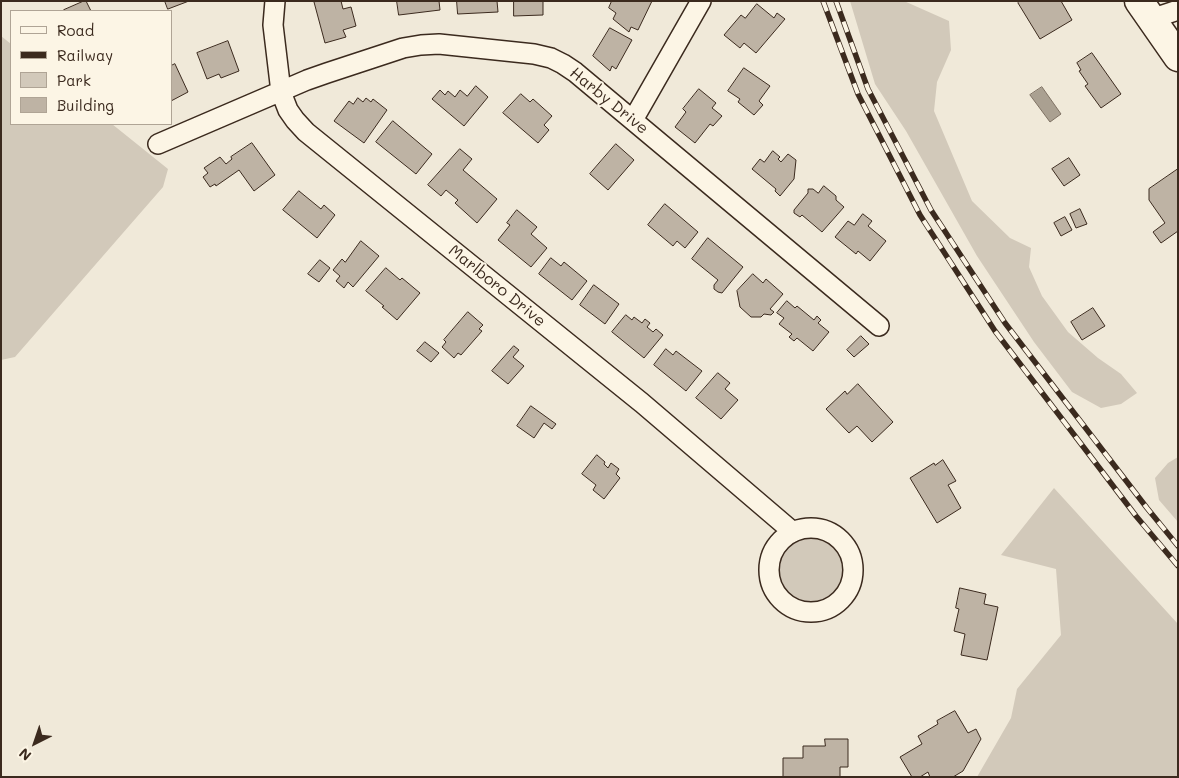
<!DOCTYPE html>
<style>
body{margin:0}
#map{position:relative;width:1179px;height:778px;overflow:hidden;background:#f0e9d9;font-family:Mali,sans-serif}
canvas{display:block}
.frame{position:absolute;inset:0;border:2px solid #3b2a1e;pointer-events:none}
.legend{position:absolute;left:10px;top:10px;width:162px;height:115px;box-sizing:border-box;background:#fcf5e5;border:1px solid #afa495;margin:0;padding:6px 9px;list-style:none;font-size:15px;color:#3b2a1e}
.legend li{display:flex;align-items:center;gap:10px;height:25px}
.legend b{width:25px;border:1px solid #afa495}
.north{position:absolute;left:10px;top:718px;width:50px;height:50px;-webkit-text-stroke:4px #fcf5e5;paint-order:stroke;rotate:221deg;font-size:14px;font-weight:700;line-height:20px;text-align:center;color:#3b2a1e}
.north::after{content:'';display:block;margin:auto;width:18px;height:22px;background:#3b2a1e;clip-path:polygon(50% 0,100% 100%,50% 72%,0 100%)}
</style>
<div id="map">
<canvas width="1179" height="778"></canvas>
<div class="frame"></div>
<ul class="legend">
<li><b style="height:6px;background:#fcf5e5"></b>Road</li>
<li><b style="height:6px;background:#3b2a1e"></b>Railway</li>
<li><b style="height:14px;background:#d2c9ba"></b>Park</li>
<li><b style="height:14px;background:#beb3a4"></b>Building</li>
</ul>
<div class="north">N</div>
</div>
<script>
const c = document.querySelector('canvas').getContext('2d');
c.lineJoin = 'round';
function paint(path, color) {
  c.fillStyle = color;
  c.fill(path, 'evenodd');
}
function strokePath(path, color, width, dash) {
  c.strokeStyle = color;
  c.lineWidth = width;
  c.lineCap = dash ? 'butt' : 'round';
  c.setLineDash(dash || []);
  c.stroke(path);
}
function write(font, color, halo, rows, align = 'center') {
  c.font = font + ' Mali,sans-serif';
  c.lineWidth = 4;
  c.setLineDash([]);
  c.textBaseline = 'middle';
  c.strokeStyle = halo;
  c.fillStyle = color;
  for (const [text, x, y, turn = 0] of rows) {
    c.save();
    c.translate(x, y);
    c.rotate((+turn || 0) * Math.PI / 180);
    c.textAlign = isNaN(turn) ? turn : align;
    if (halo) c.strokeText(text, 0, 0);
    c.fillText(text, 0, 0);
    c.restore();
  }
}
paint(new Path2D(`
 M850 1H904L949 21 951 50 937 82 934 111 972 201 1010 238 1031 248 1029 267 1042 296 1068 332 1098 358 1121 374 1137 393 1121 404 1101 408 1072 392 1034 342 977 256 906 131 875 84Z
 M1 36 11 44V124H112L168 169 163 187 15 357 1 360Z
 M1178 457V522L1159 500 1155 478 1168 463Z
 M1054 488 1178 624V777H977L1011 718 1017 689 1061 635 1056 569 1001 555Z
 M773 571a38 38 0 1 1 76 0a38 38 0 1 1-76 0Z`), '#d2c9ba');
const water = new Path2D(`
 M1042 87 1061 114 1050 122 1030 95Z`);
paint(water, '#aaa091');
strokePath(water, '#7e7163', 1);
const building = new Path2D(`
 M84 1H86L91 11H65L64 10Z
 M165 1H189L168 9Z
 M341 1 343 9 351 7 356 26 343 30 346 37 325 43 314 2Z
 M397 1H439L440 10 399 15Z
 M457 1H497L498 12 458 14Z
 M514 1H543V15L514 16Z
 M612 1H652L638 30 631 27 629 32 613 19 616 13 609 8Z
 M1020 1H1061L1072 20 1040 39 1018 3Z
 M757 4 774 18 777 13 785 19 756 53 744 43 740 48 724 35 741 15 745 18Z
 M610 28 632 40 616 69 612 66 610 71 593 56Z
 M228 41 239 71 221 78 219 74 207 79 197 53Z
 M1092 53 1121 94 1101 108 1085 86 1088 84 1079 71 1081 70 1077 63Z
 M175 64 188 92 171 101V66Z
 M744 68 770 86 759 101 763 105 754 115 738 102 740 99 728 91Z
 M476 86 488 97 464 126 432 99 440 90 445 95 448 91 455 97 460 90 467 96Z
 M699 89 716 103 712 108 722 116 713 126 710 124 695 143 675 127 686 112 683 109Z
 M521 94 530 102 533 99 552 116 544 125 549 130 538 143 503 113Z
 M358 98 363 102 366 98 371 102 373 99 387 110 364 143 334 121 349 101 353 104Z
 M393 121 432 154 416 174 376 142Z
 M252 143 275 175 254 191 239 170 216 186 215 184 210 187 203 177 208 173 204 168 220 157 226 164 232 159 231 157Z
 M616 144 634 160 608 190 590 174Z
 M460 149 472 159 463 170 497 199 477 223 455 203 458 200 446 190 441 196 428 185Z
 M773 151 780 157 778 159 781 162 788 154 796 160 794 179 780 196 775 191 776 189 752 169 760 159 764 162Z
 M1069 158 1080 175 1064 186 1052 169Z
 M1178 169V231L1161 243 1153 232 1165 223 1149 200V189Z
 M824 186 836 196V200L844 207 822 232 802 215 800 217 794 213V210L808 193V189H813L818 193Z
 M299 191 321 209 324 205 335 215 317 238 283 210Z
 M665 204 698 232 685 248 677 241 673 246 648 225Z
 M1080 209 1087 224 1076 228 1070 214Z
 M517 210 537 227 531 234 547 248 531 267 498 240 510 225 507 223Z
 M863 214 872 221 868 226 886 241 870 261 858 251 856 254 835 237 848 221 854 225Z
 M1065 217 1072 230 1061 236 1054 223Z
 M708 238 743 267 722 293 718 292 714 289V285L718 280 692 259Z
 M361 241 379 256 353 287 348 282 344 288 336 281 340 276 333 270 342 259 345 262Z
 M551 258 561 266 564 262 587 281 572 300 539 274Z
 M320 260 330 268 319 282 308 274Z
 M386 268 400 280 402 278 420 293 397 320 382 307 384 306 366 291Z
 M753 274 763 283 766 279 783 294 770 309 774 312 771 315 764 314 761 317H751L740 307 737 291Z
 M594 285 619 304 605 324 580 305Z
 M787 301 795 308 797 306 814 320 817 316 821 320 818 323 829 332 813 351 797 338 794 341 789 337 792 334 779 324 784 318 777 313Z
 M1093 308 1105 326 1082 340 1071 322Z
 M468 312 483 325 479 329 482 331 461 355 458 353 454 358 442 347 446 342 444 340Z
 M626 315 632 320 634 317 642 323 645 319 650 323 647 327 653 332 656 329 663 335 644 358 612 332Z
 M861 336 869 344 854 357 847 350Z
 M425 342 439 353 431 362 417 351Z
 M514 346 519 350 513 357 524 366 508 384 492 371Z
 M666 349 673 355 676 351 702 371 686 391 654 365Z
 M718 373 730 383 725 389 738 400 721 419 696 398Z
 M858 384 893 422 872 442 857 426 849 433 826 409 845 391 847 394Z
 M531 406 556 424 552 429 544 423 534 438 517 426Z
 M597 455 605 462 604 464 608 468 611 463 619 469 616 474 620 478 604 499 593 490 596 485 582 474Z
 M943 460 956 481 948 485 961 508 937 523 910 478 934 463 935 465Z
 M960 588 986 594 984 604 998 607 987 660 961 655 965 634 954 631 959 609 956 608Z
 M955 711 968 733 976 729 981 739 963 771 953 777H930L928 772 920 777H912L900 757 922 744 918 736 938 724 937 721Z
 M825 739H848V767H840V777H783V758H803V746H825Z`);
paint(building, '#beb3a4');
strokePath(building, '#3b2a1e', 1);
const street = new Path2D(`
 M275 1 273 25 281 92 288 110 295 120 306 132 642 403 793 532
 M1151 19 1178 10
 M633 120 701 1
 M158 144 307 80 327 73 403 48 421 45 439 44 534 54 551 58 563 64 575 72 879 326
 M769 570a42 42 0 1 1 84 0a42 42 0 1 1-84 0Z`);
const secondary = new Path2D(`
 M1139 1 1178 57`);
strokePath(street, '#3b2a1e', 22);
strokePath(secondary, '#3b2a1e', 31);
strokePath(street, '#fcf5e5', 19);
strokePath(secondary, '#fcf5e5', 28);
const rail = new Path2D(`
 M823 1 858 94 920 215 995 331 1136 516 1178 566
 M836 1 868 89 931 210 1005 323 1147 508 1178 546`);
strokePath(rail, '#3b2a1e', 5.5);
strokePath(rail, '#fcf5e5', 4, [11]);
write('16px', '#3b2a1e', '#fcf5e5', [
 ["Harby Drive",609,101,39],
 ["Marlboro Drive",497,286,39]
]);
</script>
